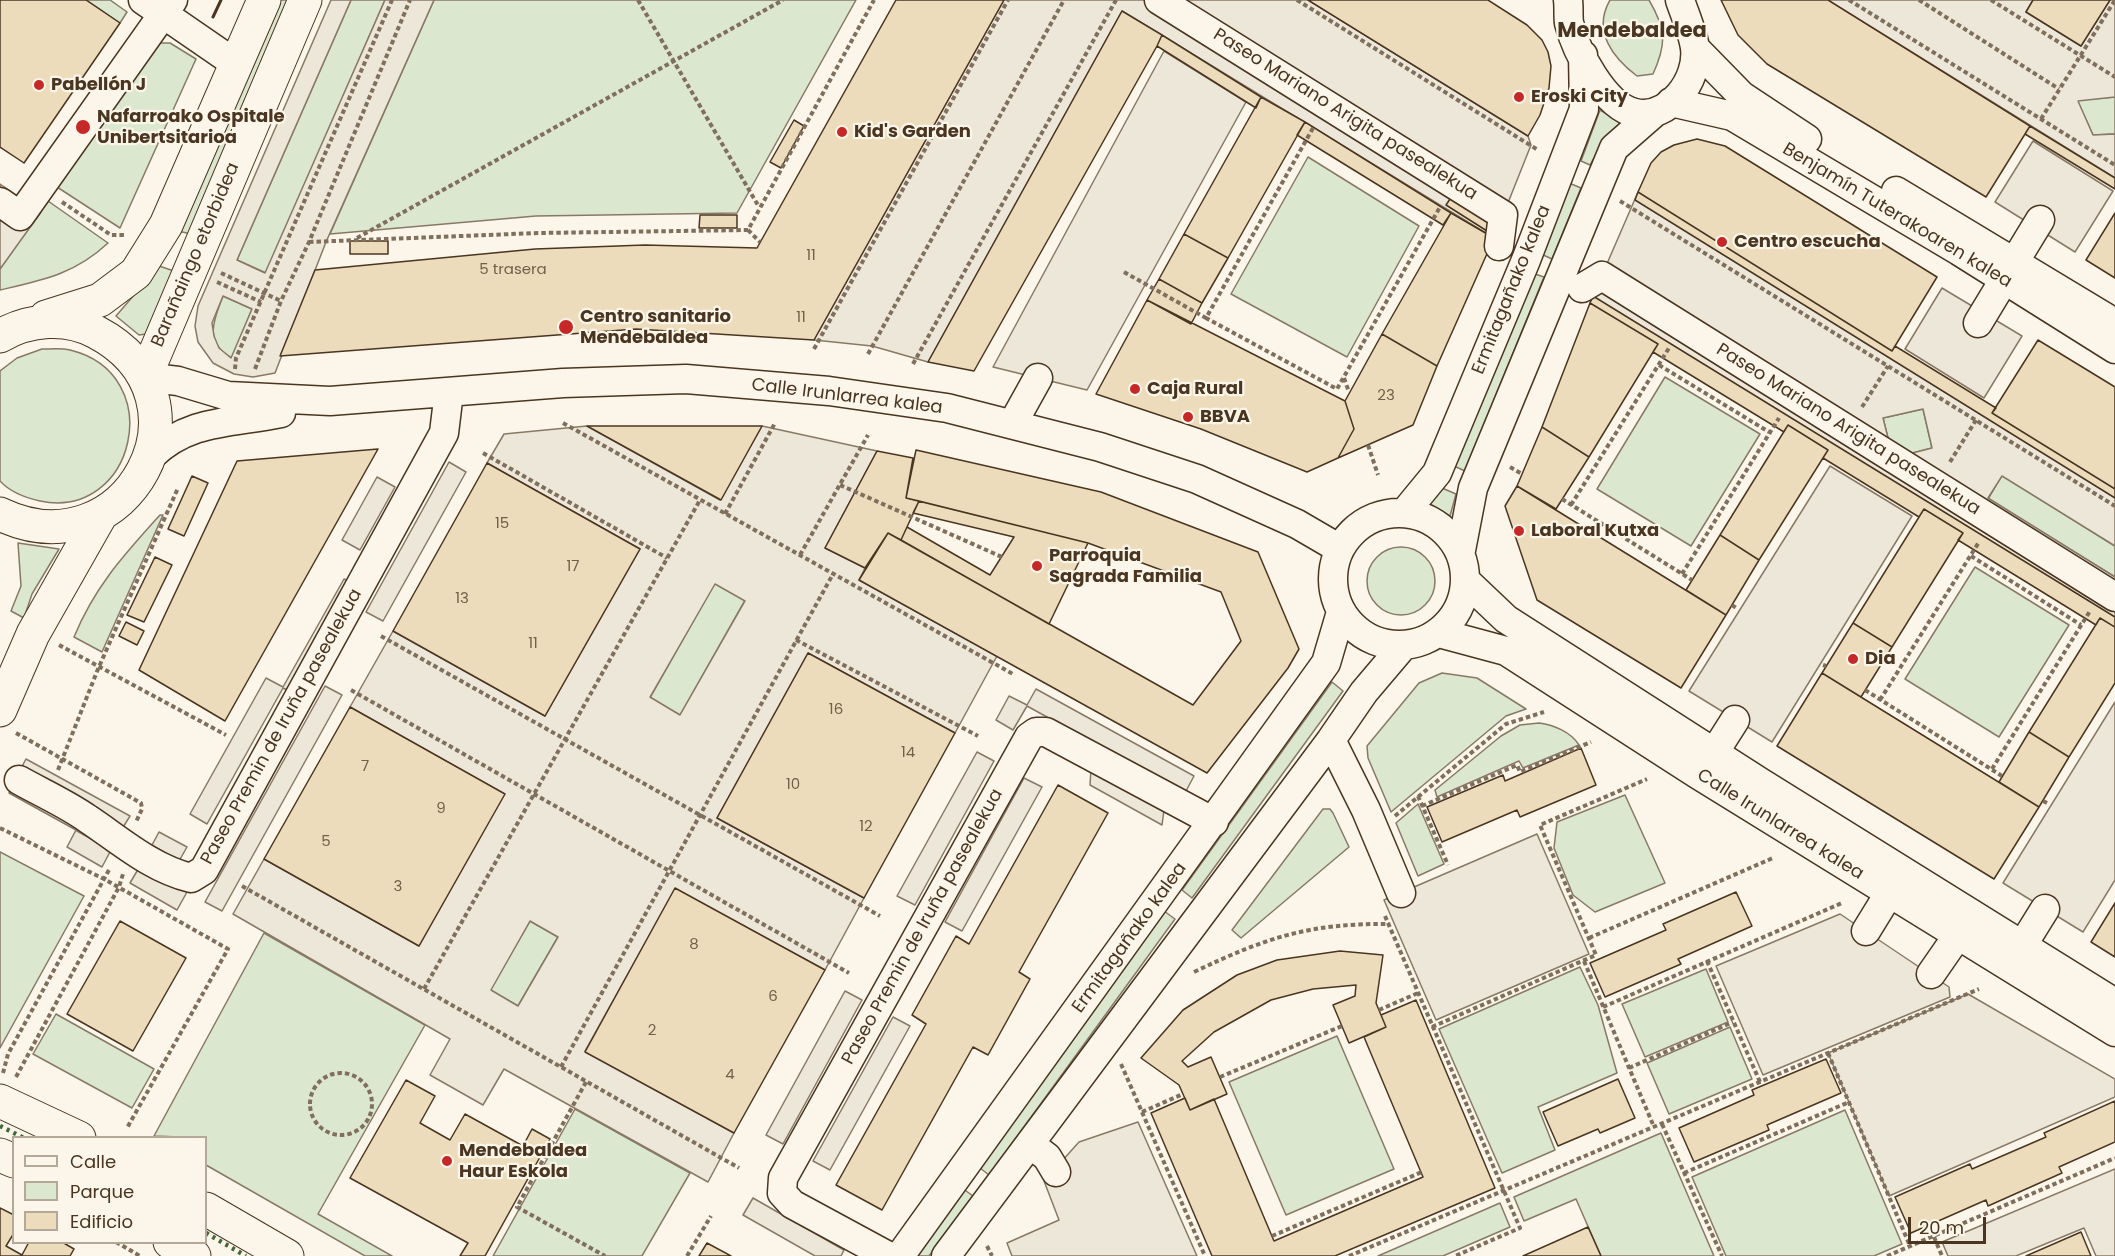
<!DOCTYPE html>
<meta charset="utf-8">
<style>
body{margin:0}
#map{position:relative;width:2115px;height:1256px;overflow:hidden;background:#fbf6e9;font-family:Poppins,sans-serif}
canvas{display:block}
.legend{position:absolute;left:12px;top:1136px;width:195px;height:108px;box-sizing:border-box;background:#fbf6e9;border:2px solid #b4a999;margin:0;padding:8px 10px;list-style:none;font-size:18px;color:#4a3520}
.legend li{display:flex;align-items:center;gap:12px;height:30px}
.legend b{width:30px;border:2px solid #b4a999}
.scale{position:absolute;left:1908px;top:1217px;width:78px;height:27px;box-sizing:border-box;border:3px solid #4a3520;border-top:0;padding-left:8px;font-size:18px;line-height:21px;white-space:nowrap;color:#4a3520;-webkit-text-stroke:4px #fbf6e9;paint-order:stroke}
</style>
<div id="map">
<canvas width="2115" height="1256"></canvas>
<ul class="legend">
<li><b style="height:8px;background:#fbf6e9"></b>Calle</li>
<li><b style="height:16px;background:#dce7d0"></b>Parque</li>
<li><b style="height:16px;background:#ecdcbc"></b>Edificio</li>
</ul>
<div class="scale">20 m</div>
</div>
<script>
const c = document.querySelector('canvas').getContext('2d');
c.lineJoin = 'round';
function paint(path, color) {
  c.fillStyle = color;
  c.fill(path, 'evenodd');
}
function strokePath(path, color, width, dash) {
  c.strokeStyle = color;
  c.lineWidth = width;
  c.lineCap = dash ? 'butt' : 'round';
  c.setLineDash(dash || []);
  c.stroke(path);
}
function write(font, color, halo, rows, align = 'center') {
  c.font = font + ' Poppins,sans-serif';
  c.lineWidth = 4.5;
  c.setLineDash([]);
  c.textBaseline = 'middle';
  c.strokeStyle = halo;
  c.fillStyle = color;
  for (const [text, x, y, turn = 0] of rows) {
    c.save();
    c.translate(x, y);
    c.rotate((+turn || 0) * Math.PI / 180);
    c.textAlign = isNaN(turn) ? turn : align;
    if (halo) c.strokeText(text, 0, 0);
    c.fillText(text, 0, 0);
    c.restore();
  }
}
const green = new Path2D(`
 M86 0H110L127 12 120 23Z
 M278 0H291L191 234 178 231Z
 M351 0H385L266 273 237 260Z
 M434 0H856L737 213 536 216 330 234Z
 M1610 0H1649C1666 29 1667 43 1653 74L1637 76C1613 58 1592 31 1610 0Z
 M160 43H170L196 59 120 228 57 187Z
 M2115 97V134L2093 135 2077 100Z
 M1600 110 1621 122 1603 142 1590 165 1581 161Z
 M1308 157 1419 226 1347 357 1231 294Z
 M1569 183 1581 188 1552 259 1541 254Z
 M48 201 108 243C75 274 43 280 0 290V269Z
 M159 266 174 271 146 334 139 335 116 316Z
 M1532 273 1544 277 1465 471 1454 466Z
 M223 296 252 309 232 358C203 343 214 319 223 296Z
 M42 349C51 349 62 348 70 350 169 374 135 521 40 501 26 498 10 492 0 481V371L17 358Z
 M1665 377 1760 434 1691 546 1597 489Z
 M1923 409 1932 448 1893 458 1883 418Z
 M2002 475 2115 546V577L1988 499Z
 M1442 488 1456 494 1450 516 1427 502Z
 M160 515H163L102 652 74 637C95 586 124 555 160 515Z
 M18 543 59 549 32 594 24 618 11 611 21 586Z
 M1367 581a34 34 0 1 1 68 0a34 34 0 1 1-68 0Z
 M1975 567 2069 625 1999 737 1905 679Z
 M715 583 745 600 680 715 650 698Z
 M1442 673 1477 678 1526 709 1506 716 1391 812 1368 758 1367 746 1419 683Z
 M1332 682 1343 691 1192 898 1182 890Z
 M1539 723C1554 725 1571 732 1579 745L1523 768 1519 761 1437 797 1435 790 1501 736 1520 725Z
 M1625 795 1665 883 1595 912 1573 895 1554 848 1557 822Z
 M1418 804 1444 864 1418 876 1396 823Z
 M1323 809H1330L1333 813 1349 847 1241 938 1232 930Z
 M0 852 84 896 0 1048Z
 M1164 911 1175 919 989 1175 980 1168Z
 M530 921 558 937 518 1006 490 990Z
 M264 933 425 1025 318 1214 392 1256H365L206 1165V1138L154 1136Z
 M1580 967 1598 1005 1617 1073 1538 1107 1555 1150 1502 1173 1439 1029Z
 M1706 969 1728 1022 1645 1057 1622 1004Z
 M56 1014 154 1069 132 1108 33 1054Z
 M1730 1027 1752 1079 1669 1114 1647 1063Z
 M1337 1036 1394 1169 1286 1215 1229 1082Z
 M575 1109 690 1173 642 1256H493Z
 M1845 1110 1902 1244 1874 1256H1726L1692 1177Z
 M1661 1133 1714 1256H1601L1576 1199 1524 1221 1514 1197Z
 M962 1188 973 1196 929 1256H913Z
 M1500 1203 1510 1227 1443 1256H1378Z`);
paint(green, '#dce7d0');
strokePath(green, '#887966', 1.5);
const parking = new Path2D(`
 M331 0H351L237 260 265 273 385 0H434L326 242 275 373 253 377 234 374 213 363 198 342 195 326 198 306ZM223 296 252 309 231 358 219 348 214 336 212 323Z
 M1004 0H1308L1528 136 1531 145 1494 238 1122 11 928 362 872 346 814 340Z
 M1828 0H2033L2026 12 2081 46 2110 0H2115V97L2078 101 2093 135 2115 134V178Z
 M1164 51 1246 102 1087 390 993 367Z
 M2033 141 2113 191 2075 252 1995 202Z
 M0 184 41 212 0 269Z
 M1638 192 2115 489V546L2002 476 1988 498 2115 577V627L1590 303ZM1923 409 1932 448 1893 458 1883 418Z
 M1942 288 2022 336 1984 398 1905 349Z
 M587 426 720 500 762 426 877 451 825 548 865 568 859 580 997 656 955 733 808 653 717 818 864 898 825 970 675 889 585 1051 734 1133 708 1182 504 1069 483 1105 430 1075 450 1039 233 914 264 859 419 946 504 794 350 707 393 631 545 716 640 549 487 463 504 434ZM715 584 745 601 680 715 650 697ZM530 921 558 937 518 1006 491 990Z
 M449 462 466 472 383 621 366 612Z
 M1830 466 1912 516 1772 742 1689 691Z
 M377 477 395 487 360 550 342 540Z
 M344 579 352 583 291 692 283 688 207 824 190 814 266 678 283 687Z
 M325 686 342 695 222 911 205 902Z
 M1036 689 1194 776 1185 793 1027 706 1013 730 996 720 1009 696 1027 705Z
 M2115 702V880L2083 932 2003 883Z
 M977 752 994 761 915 905 897 896Z
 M26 759 130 816 122 829 19 772Z
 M1091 769 1164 810 1162 825 1090 785Z
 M1024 778 1042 787 962 931 945 922Z
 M14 785 81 822 77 831 111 850 102 867 67 847 76 830 9 793Z
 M159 832 187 847 179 861 152 845Z
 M1537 834 1589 954 1436 1020 1384 900Z
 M140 866 187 892 177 910 130 883Z
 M1840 914 1949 987 1950 997 1763 1075 1716 966Z
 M845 991 862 1000 783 1144 766 1135Z
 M1968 994 2115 1079V1097L1889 1196 1828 1053Z
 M893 1017 910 1026 830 1170 813 1161Z
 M1138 1122 1197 1256H1012L1007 1243 1059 1220 1044 1181 1079 1142Z
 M2115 1169V1256H2096L2084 1228 2016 1256H1948L1942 1242Z
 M753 1198 844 1250 841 1256H815L743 1215Z`);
paint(parking, '#ede7d9');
strokePath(parking, '#887966', 1.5);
const building = new Path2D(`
 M0 0H86L120 23 24 163 0 147Z
 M896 0H1004L814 340 636 329 280 356 315 270 535 249 645 245 757 248Z
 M1308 0H1488L1527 25 1542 40 1548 52 1551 66 1549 88 1540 115 1528 136Z
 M1721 0H1828L2030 126 1986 197 1767 64 1738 35Z
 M2033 0H2110L2081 46 2026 12Z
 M1122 11 1162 35 1157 46 974 371 928 362Z
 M1162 35 1261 97 1256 108 1157 46Z
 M1261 97 1305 122 1228 258 1184 234Z
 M794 120 804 126 781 168 770 162Z
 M1305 122 1451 213 1443 225 1297 135Z
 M2030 126 2115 178V189L2025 134Z
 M1697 139 1725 146 1937 277 1892 351 1638 192 1651 163 1661 152 1674 145Z
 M1638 192 1892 351 1895 346 1996 408 1992 413 2115 489V498L1635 200Z
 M1454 193 1495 218 1487 231 1446 205Z
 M1451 213 1494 238 1437 366 1382 334Z
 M2115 213V278L2086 260Z
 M700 215H737V228H699Z
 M1184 234 1228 258 1202 303 1159 279Z
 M350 241H388V254H350Z
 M1159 279 1202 303 1191 324 1147 300Z
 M1593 296 2115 617V627L2100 618 2096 625 1958 540 1963 533 1924 509 1919 517 1823 458 1828 450 1788 425 1784 432 1653 352 1658 344 1590 303Z
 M1147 300 1345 401 1354 429 1338 458 1307 472 1201 429 1096 394Z
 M1590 303 1658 344 1589 457 1542 427Z
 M1382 334 1437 366 1413 425 1338 458 1354 429 1345 401Z
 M2038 340 2115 387V489L1992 413Z
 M1788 425 1828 450 1759 560 1720 535Z
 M587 426H762L721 500Z
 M1542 427 1589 457 1556 509 1517 486Z
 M378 449 225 721 139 670 237 461Z
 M916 450 1101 492 1258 552 1299 649 1288 668 1207 773 859 580 888 533 1193 705 1241 641 1221 592 1088 543 906 498Z
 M877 451 913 458 906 498 919 501 901 540 888 533 865 568 825 548Z
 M487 463 640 549 545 716 393 631Z
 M192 476 208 483 184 536 168 529Z
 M1517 486 1726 615 1681 688 1537 600 1505 506Z
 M919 501 1088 543 1049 624 901 540 907 527 990 575 1014 537 913 513Z
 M1924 509 1963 533 1892 647 1853 623Z
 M1720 535 1759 560 1726 615 1686 590Z
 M155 557 172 565 144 622 127 615Z
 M2100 618 2115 627V683L2069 757 2029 732Z
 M126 622 144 631 137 645 119 636Z
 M1853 623 1892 647 1861 697 1822 673Z
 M808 653 955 733 864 898 717 818Z
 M1822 673 2039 807 1994 879 1777 746Z
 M350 707 505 794 419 946 264 859Z
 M2029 732 2069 757 2039 807 1999 782Z
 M1581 748 1596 785 1520 817 1517 810 1442 842 1427 807 1503 775 1505 781Z
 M1058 785 1108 813 1019 972 1030 979 988 1055 973 1047 882 1210 836 1185 926 1024 912 1015 956 936 969 944Z
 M675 888 825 970 734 1133 585 1052Z
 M1736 892 1752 926 1678 959 1681 964 1605 997 1590 963 1666 930 1663 924Z
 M2115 903V957L2091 942Z
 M120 921 186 958 133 1051 67 1014Z
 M1340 951 1383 955 1376 1003 1386 1027 1349 1043 1333 1005 1355 996 1356 985 1313 989 1271 1000 1214 1032 1182 1061 1188 1067 1211 1057 1227 1094 1190 1110 1179 1085 1141 1058 1183 1010 1237 975 1277 960Z
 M1416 1000 1495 1188 1335 1256H1212L1151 1113 1185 1098 1190 1110 1214 1099 1274 1241 1423 1177 1364 1037 1386 1027 1381 1015Z
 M1826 1059 1841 1093 1767 1125 1769 1130 1694 1162 1679 1128 1754 1095 1752 1090Z
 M1618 1079 1635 1118 1600 1133 1598 1129 1558 1146 1543 1112Z
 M406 1080 435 1096 420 1123 450 1140 465 1114 523 1146 532 1129 550 1139 485 1256H460L468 1243 350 1178Z
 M2115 1101V1142L2059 1167 2062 1173 1988 1206 1986 1200 1911 1233 1895 1197 1970 1164 1972 1169 2046 1137 2044 1133Z
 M0 1208 14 1215V1233L6 1246 22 1255 29 1242H62L74 1249 70 1256H0Z
 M1588 1227 1601 1256H1523Z
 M2081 1232 2091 1256H2026Z
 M707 1243 731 1256H699Z`);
paint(building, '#ecdcbc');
strokePath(building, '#4a3520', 1.5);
const minor = new Path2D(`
 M143 0 236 64
 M1159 0 1503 215 1499 246
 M1568 0C1569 7 1568 16 1569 23 1576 51 1604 106 1635 113 1669 120 1699 80 1695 48 1693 33 1685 15 1680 0
 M1696 49 1742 96 1807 139
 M1671 102 1732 116 1959 251 2115 349
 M1896 191 2115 323
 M0 202 20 216 173 0
 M2015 261 2040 220
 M1582 288 1602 276 2115 597
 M1978 323 2004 280
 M145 377 178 381 228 396 330 401 563 383 686 379 829 391 947 408 1100 447 1197 479 1297 524 1340 549
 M1013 423 1038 378
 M151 456C189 419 232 423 281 413
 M1405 512 1437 473 1526 260 1584 109 1583 55
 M1333 579a66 66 0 1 1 132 0a66 66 0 1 1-132 0Z
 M1461 550 1473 488 1614 148 1654 113
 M1467 582 1506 619 1760 782 2115 1003
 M1439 633 1506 651 1697 774 2115 1032
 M1331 740 1366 810 1401 893
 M1714 753 1735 720
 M19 780C42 793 67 804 88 819 121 841 151 868 191 878L204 870 444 433 449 392
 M1866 931 1890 892
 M2022 946 2045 909
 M1931 974 1958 935
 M1030 1144 1047 1157 1056 1172
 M888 1256 792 1204 782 1193 783 1178 1029 737 1036 732H1046L1214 822
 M900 1256 1326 663 1341 612
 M946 1256 1331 740 1364 692 1403 646`);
const major = new Path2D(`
 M46 317 100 300 136 273 166 225 264 0
 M0 336C29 319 66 316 96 332 222 398 127 575 0 514
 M145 377 305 0
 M0 710 33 634 100 516
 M0 1101 79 1138
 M0 1155 14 1161
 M206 1209 287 1256
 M170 1242 194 1256`);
strokePath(minor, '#4a3520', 31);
strokePath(major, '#4a3520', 35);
strokePath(new Path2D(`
 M638 0 759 207
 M1297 0 1538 150
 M1849 0 2115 165
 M1919 0 2059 89
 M1991 0 2115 77
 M2041 119 2115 0
 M1313 128 1206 318 1337 389 1440 207
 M1620 201 2115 506
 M62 202 111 235H126
 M748 230 760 242
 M357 238 783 0
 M309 242 538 233 748 230 874 0
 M1124 272 1206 318
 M221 273 281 301
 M217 282 261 302
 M814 349 1008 0
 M868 354 1064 0
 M913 364 1116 0
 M1659 365 1769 432
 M235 369 236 358 392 0
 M255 369 281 301 309 242 410 0
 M1344 378 1349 392
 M1862 407 1888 366
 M563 423 1013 674
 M1368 445 1378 475
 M483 453 667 558
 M1950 462 1976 420
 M1510 467 1522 474
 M840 485 1002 557
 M1562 499 1692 580
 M1571 505 1669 348
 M725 514 775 423
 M800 555 868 435
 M1971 556 2081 625
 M1682 574 1779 418
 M1732 605 1736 608
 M381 636 880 916
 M796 640 978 736
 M59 645 226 735
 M1823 665 1826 666
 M351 690 849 973
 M1865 690 2002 776
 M1880 700 1979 542
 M16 733 141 803 142 809 136 822
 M1992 769 2090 611
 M58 770 98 669 178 488
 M1418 796 1448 865
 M2043 801 2047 803
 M1422 806 1517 765 1520 772 1591 742
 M1395 816 1506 724 1544 712
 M0 828 104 879 228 949 127 1128
 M242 886 739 1168
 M1385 916 1520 1228 1455 1256
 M1589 938 1773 858
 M1584 961 1654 1127
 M1707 961 1760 1082
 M1194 972C1265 938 1309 923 1389 924
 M424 989 700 500
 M1603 1007 1842 903
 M1379 1010 1418 993
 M1432 1027 1596 955 1540 825 1647 779
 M1828 1053 1910 1246
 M1121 1064 1205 1256
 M561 1067 833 574
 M1629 1068 1733 1022
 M310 1104a31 31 0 1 1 62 0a31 31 0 1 1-62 0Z
 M3 1073 8 1054 110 868
 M16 1077 119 887 123 874
 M1220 1077 1342 1026
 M586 1082 517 1207 605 1256
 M1142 1112 1183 1094
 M1662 1124 1722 1256
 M1684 1173 1849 1102
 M1272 1236 1422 1172
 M1934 1237 1942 1256
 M116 1242 140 1256
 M987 1246 992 1256
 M687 1256 711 1216
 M1349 1256 1979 989
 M1887 1256 2115 1158`), '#7f6f5c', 4, [4.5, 3]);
strokePath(minor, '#fbf6e9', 28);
strokePath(major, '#fbf6e9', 33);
strokePath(new Path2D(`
 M0 1126 24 1138
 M206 1233 246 1256`), '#436837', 4.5, [3, 4.5]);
strokePath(new Path2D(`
 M213 17 221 0`), '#4a3520', 3);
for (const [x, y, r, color] of [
 [39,85,6,"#c62828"],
 [1519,97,6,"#c62828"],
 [83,127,8,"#c62828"],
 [842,132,6,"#c62828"],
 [1722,242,6,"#c62828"],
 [566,327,8,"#c62828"],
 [1135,389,6,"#c62828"],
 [1188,417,6,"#c62828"],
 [1519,531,6,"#c62828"],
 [1037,566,6,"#c62828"],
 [1853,659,6,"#c62828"],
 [447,1161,6,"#c62828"]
]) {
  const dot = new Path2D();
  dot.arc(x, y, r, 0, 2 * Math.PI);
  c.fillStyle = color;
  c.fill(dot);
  strokePath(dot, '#fbf6e9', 2);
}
write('15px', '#725f47', null, [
 ["11",811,256],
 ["5 trasera",513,270],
 ["11",801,318],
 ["23",1386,396],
 ["15",502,524],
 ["17",573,567],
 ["13",462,599],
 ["11",533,644],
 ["16",836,710],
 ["14",908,753],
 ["7",365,767],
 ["10",793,785],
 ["9",441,809],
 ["12",866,827],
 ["5",326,842],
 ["3",398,887],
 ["8",694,945],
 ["6",773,997],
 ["2",652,1031],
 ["4",730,1075]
]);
write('bold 18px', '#4a3520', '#fbf6e9', [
 ["Pabellón J",51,85],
 ["Eroski City",1531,97],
 ["Nafarroako Ospitale",97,117],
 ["Unibertsitarioa",97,138],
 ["Kid's Garden",854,132],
 ["Centro escucha",1734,242],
 ["Centro sanitario",580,317],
 ["Mendebaldea",580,338],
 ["Caja Rural",1147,389],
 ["BBVA",1200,417],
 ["Laboral Kutxa",1531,531],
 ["Parroquia",1049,556],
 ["Sagrada Familia",1049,577],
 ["Dia",1865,659],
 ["Mendebaldea",459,1151],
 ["Haur Eskola",459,1172]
], 'left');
write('18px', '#4a3520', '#fbf6e9', [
 ["Paseo Mariano Arigita pasealekua",1345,115,32],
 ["Benjamín Tuterakoaren kalea",1897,216,31],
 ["Barañaingo etorbidea",196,255,-67],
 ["Ermitagañako kalea",1512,290,-68],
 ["Calle Irunlarrea kalea",847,397,7],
 ["Paseo Mariano Arigita pasealekua",1848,430,32],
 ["Paseo Premin de Iruña pasealekua",282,727,-61],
 ["Calle Irunlarrea kalea",1780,825,32],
 ["Paseo Premin de Iruña pasealekua",923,927,-61],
 ["Ermitagañako kalea",1130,938,-54]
]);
write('bold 21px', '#4a3520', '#fbf6e9', [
 ["Mendebaldea",1632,32]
]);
</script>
